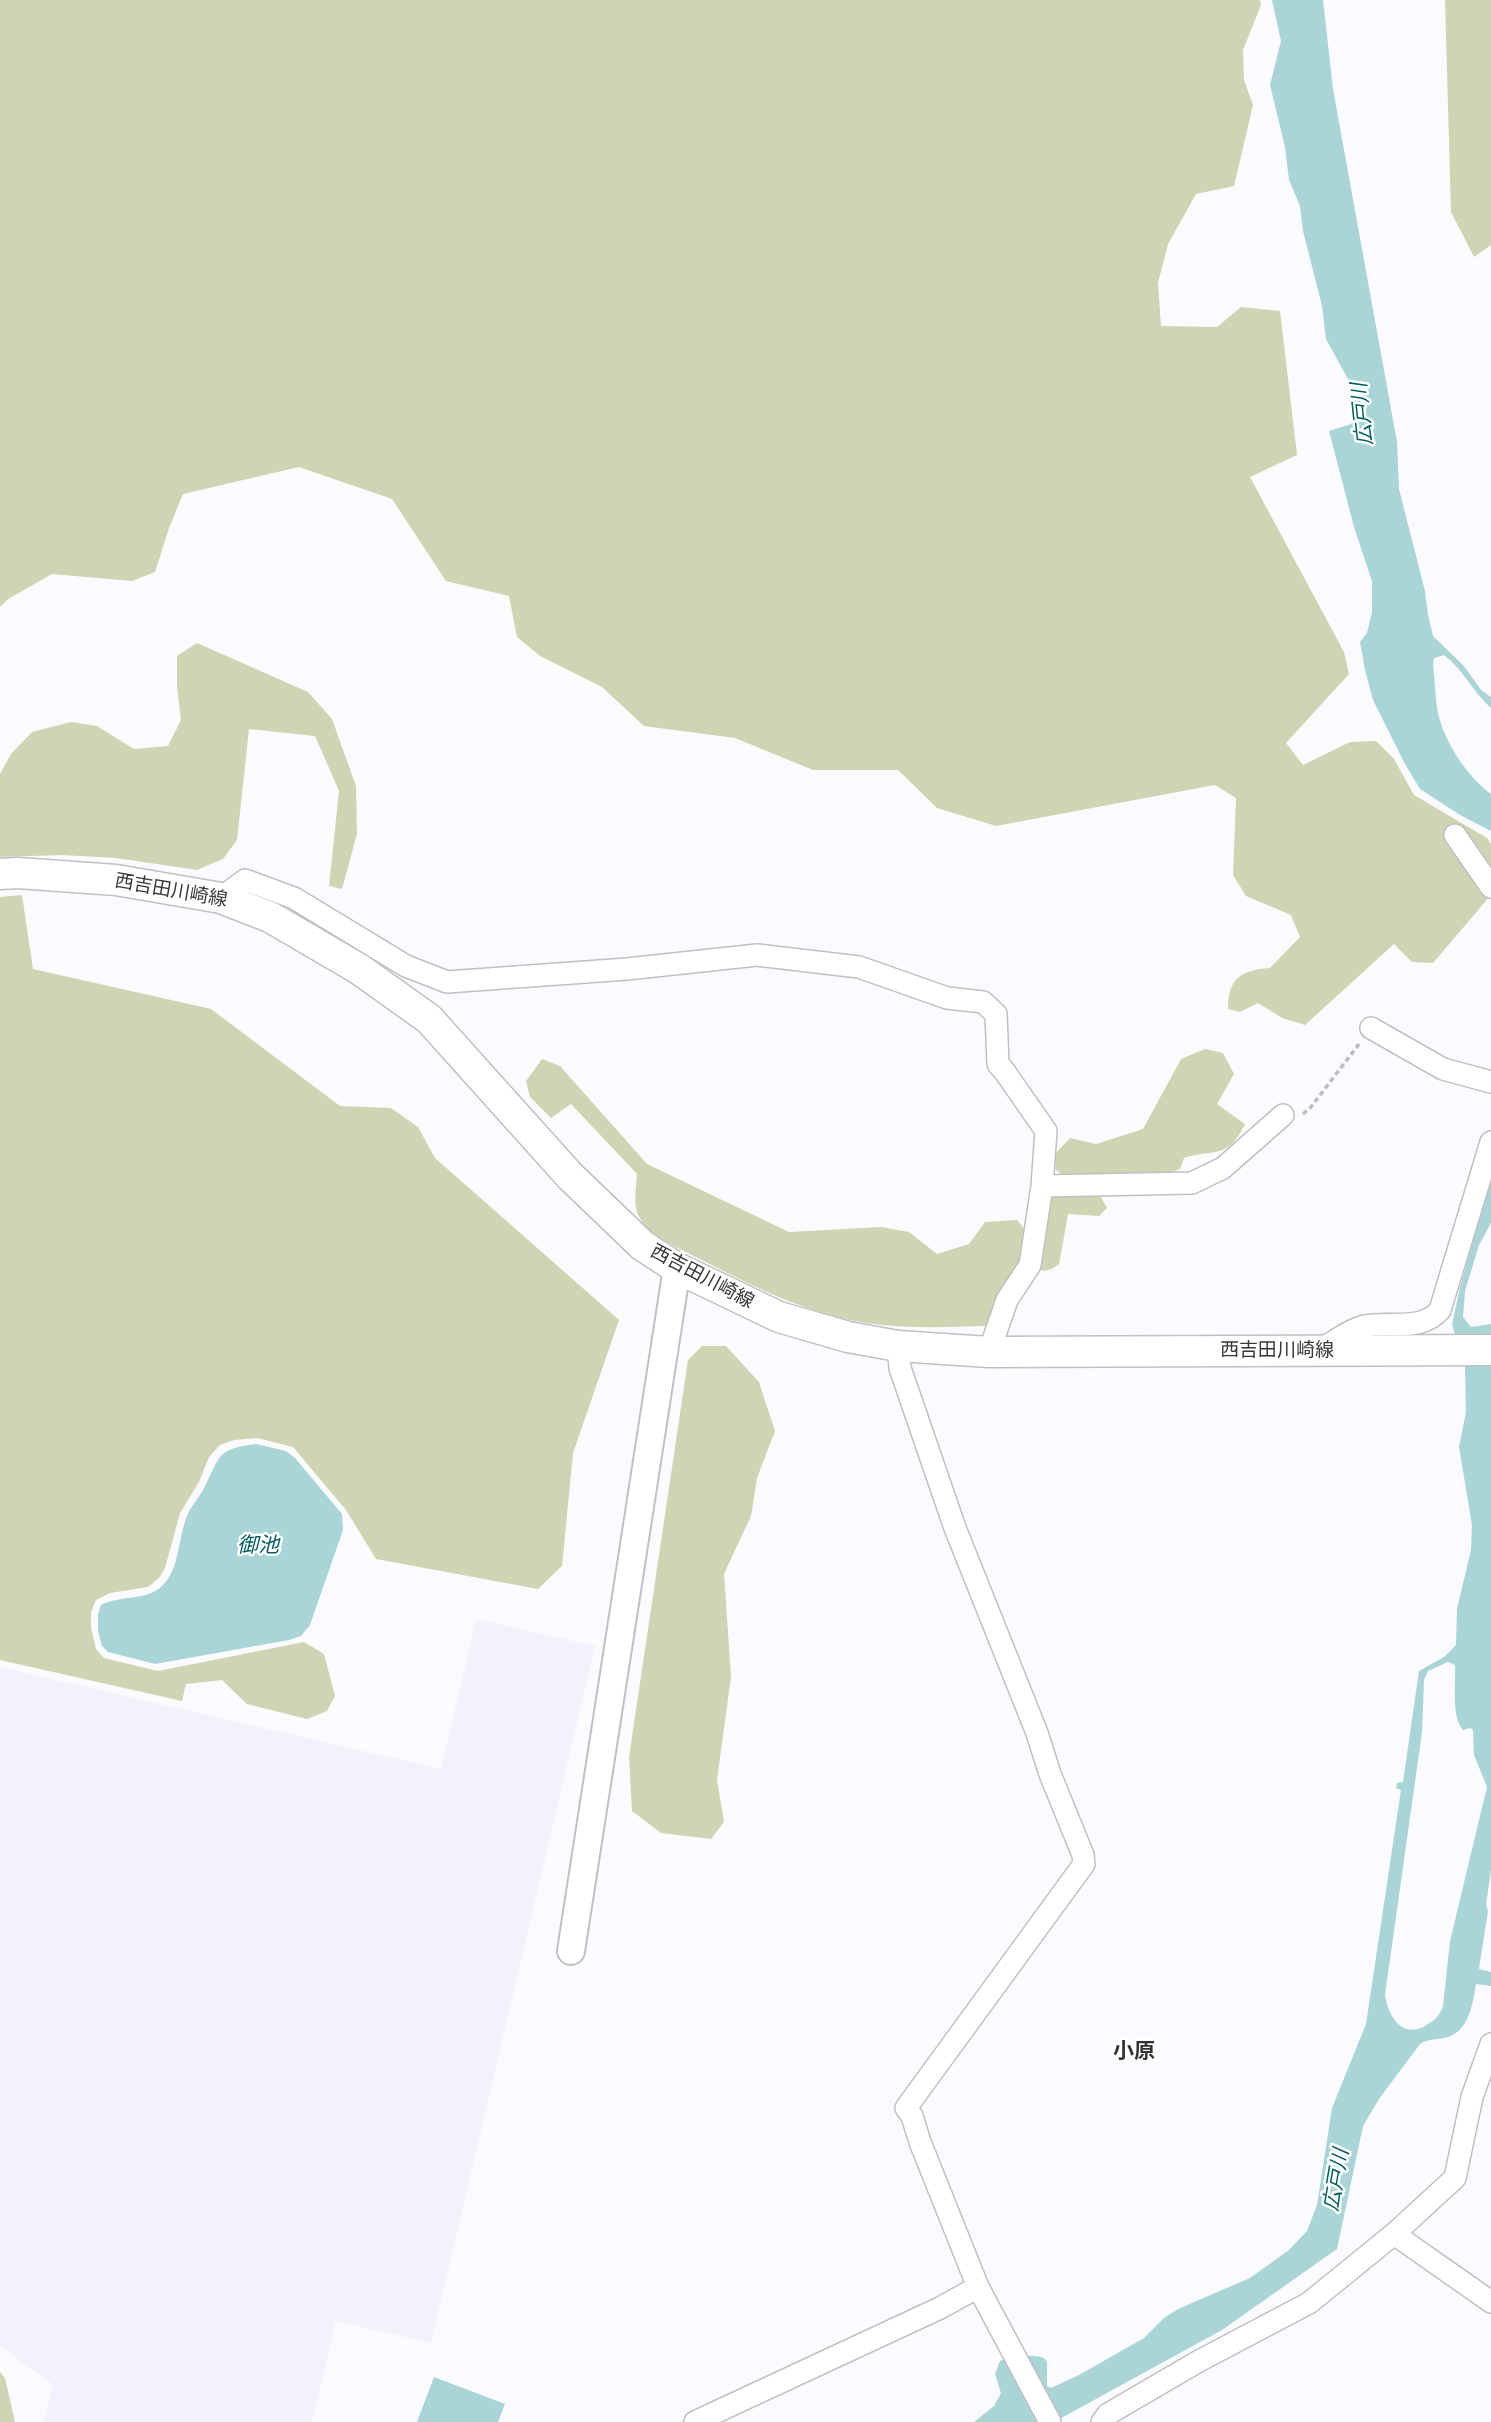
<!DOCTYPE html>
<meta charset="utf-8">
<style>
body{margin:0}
canvas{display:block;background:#fbfafe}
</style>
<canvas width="1491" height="2422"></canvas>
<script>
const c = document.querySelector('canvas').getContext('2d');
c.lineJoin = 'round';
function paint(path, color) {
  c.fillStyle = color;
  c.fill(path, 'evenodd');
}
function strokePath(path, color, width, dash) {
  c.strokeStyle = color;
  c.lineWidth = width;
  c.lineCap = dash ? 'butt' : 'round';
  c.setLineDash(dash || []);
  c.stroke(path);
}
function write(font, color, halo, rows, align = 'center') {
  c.font = font + ' "Fira Sans","Noto Sans JP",sans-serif';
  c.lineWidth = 5;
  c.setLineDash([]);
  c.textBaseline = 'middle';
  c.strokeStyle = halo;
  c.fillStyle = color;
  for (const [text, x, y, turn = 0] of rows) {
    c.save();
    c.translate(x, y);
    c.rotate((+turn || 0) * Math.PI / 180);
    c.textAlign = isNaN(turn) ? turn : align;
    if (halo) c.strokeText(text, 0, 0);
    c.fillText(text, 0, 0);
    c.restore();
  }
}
paint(new Path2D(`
 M476 1619 595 1646 431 2343 336 2321 312 2422H44L53 2385 0 2346V1667L441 1769Z`), '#f4f1fd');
paint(new Path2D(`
 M0 0H1260L1261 5 1243 50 1244 80 1253 105 1234 186 1196 194 1168 244 1158 283 1161 326 1217 327 1241 307 1280 311 1297 455 1250 477 1344 652 1349 674 1286 743 1303 765 1350 742 1376 741 1394 759 1414 795 1487 838 1491 844V895L1433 963 1412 962 1394 944 1305 1025 1282 1018 1258 1003 1240 1012 1228 1009C1228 978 1241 970 1270 968L1300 937 1291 915 1246 896 1233 875 1236 798 1215 785 996 826 937 808 898 770H813L735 738 644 726 602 687 540 656 517 637 509 596 446 581 392 499 299 467 183 494 169 528 155 572 132 581 52 574 8 599 0 607Z
 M1445 0H1491V245L1474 257 1451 212Z
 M197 643 308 692 332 719 356 786 357 834 342 889 329 886 339 791 315 736 249 729 237 840 223 859 197 870 116 858 62 855 0 857V774L11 754 32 732 71 722 97 726 134 749 168 746 181 720 177 686V656Z
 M22 895 33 969 211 1009 340 1106 391 1108 418 1127 435 1158 619 1320 573 1453 562 1566 538 1589 376 1559 346 1510 293 1447 257 1438 234 1440 220 1445 209 1457 199 1482 180 1513 165 1568 159 1578 148 1587 110 1593 96 1600 91 1612V1628L96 1649 104 1658 158 1671 304 1642 324 1654 335 1696 327 1711 307 1719 247 1704 222 1680 186 1684 182 1701 0 1660V897Z
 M1205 1049 1223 1053 1234 1074 1217 1104 1245 1124C1227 1160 1217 1148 1184 1158L1180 1169 1161 1176 1065 1177 1056 1170 1054 1155 1070 1138 1096 1144 1143 1129 1181 1059Z
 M542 1059 560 1066 647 1164 789 1232 881 1227 909 1232 937 1254 969 1244 985 1222 1017 1220 1028 1234 1023 1260 988 1326C947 1327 906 1329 866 1323 807 1314 750 1285 698 1258 682 1250 649 1235 641 1220 632 1206 636 1190 637 1174L571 1104 551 1118 530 1097 526 1081Z
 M1088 1190 1101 1197 1107 1208 1099 1216 1068 1214 1059 1264 1052 1269 1042 1271 1036 1263 1045 1203 1057 1192Z
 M702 1346H726L759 1382 775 1431 757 1478 751 1516 724 1574 731 1677 717 1780 724 1822 711 1839 661 1833 632 1811 629 1757 688 1360Z
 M0 2372 5 2378 15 2422H0Z`), '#cfd4b2');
paint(new Path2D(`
 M1272 0H1323L1333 89 1397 442 1399 489 1425 591 1428 615 1433 636 1464 666 1481 690 1491 697V708C1473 692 1463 669 1444 655L1434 658 1433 664C1435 680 1435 697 1438 713 1444 741 1467 777 1491 794V831L1460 815 1420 789 1405 764 1373 700 1365 670 1360 642 1367 633 1372 612V581L1354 527 1329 431 1351 424 1354 419 1355 399 1348 379 1326 339 1322 306 1303 231 1300 206 1289 180 1285 147 1270 85 1281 41Z
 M1491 1178V1223L1479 1245 1465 1291 1463 1317 1471 1327 1491 1324V1870L1486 1905 1488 1911 1479 1969 1491 1972V1986L1476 1984C1473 2003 1469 2030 1448 2037 1438 2040 1429 2038 1420 2044L1379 2099 1363 2126 1337 2249 1222 2330 1054 2422H974L994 2406 1001 2393 995 2374 1000 2361C1014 2355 1029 2354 1044 2358L1047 2362V2386L1051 2388 1079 2375 1144 2338 1164 2318 1178 2309 1250 2278 1289 2250 1307 2231 1317 2205 1332 2108 1366 2024 1401 1790 1396 1788 1397 1783 1403 1782 1419 1671 1444 1657 1456 1645 1457 1609 1471 1550 1472 1525 1459 1447 1466 1412 1465 1364 1452 1325 1460 1287ZM1448 1662 1455 1665C1456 1683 1451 1717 1463 1730L1470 1728 1473 1730 1474 1755 1487 1787 1450 1941 1443 2006C1439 2017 1435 2020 1425 2026 1402 2039 1388 2016 1385 1995L1422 1732 1424 1680 1428 1671Z
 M256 1444 286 1451 295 1458 342 1514 343 1530 310 1625 301 1636 289 1640 155 1664 108 1652 102 1646 98 1631V1614L101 1605C120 1595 147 1601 162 1586 180 1569 178 1538 187 1516 191 1506 199 1498 204 1488 221 1457 215 1449 256 1444Z
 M434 2377 505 2404 498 2422H417Z`), '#a9d5d6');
const minor = new Path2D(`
 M1455 835 1491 887
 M221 898 245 880 294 898 406 966 447 982 627 969 757 955 859 967 947 998 983 1002 996 1014 998 1064 1005 1072 1046 1131 1042 1186 1030 1265 1007 1300 989 1352
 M1371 1028 1443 1069 1491 1082
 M1042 1186 1192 1183 1223 1168 1283 1115
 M898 1346 900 1368 955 1528 1037 1733 1050 1774 1083 1855 1084 1864 906 2108 912 2116 920 2142 978 2287 1050 2422
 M1320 1350C1334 1342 1349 1330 1365 1326 1391 1321 1421 1332 1440 1310L1491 1142
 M1394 2234 1491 2302
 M695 2422 940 2308 978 2287
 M1102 2422 1108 2414 1199 2361 1309 2303 1394 2234 1455 2178 1472 2097 1491 2044`);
const tertiary = new Path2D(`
 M571 1951 677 1268`);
const secondary = new Path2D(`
 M0 874 18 873 116 880 221 898 270 917 359 969 429 1019 570 1176 643 1246 677 1268 779 1317 848 1337 898 1346 989 1352 1491 1350`);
strokePath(minor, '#c0c0c3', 24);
strokePath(tertiary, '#c0c0c3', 30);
strokePath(secondary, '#c0c0c3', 33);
strokePath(new Path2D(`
 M1303 1114 1311 1107 1359 1044`), '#bdbcbf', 3.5, [5, 3.5]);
strokePath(minor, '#fff', 21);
strokePath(tertiary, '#fff', 26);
strokePath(secondary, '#fff', 30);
write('19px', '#383839', '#fff', [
 ["西吉田川崎線",171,891,10],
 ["西吉田川崎線",702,1277,28],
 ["西吉田川崎線",1277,1351]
]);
write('italic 21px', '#005f62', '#fff', [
 ["広戸川",1363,414,-96],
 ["御池",258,1546],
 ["広戸川",1337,2180,-80]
]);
write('bold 21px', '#333235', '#fff', [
 ["小原",1134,2052]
]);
</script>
